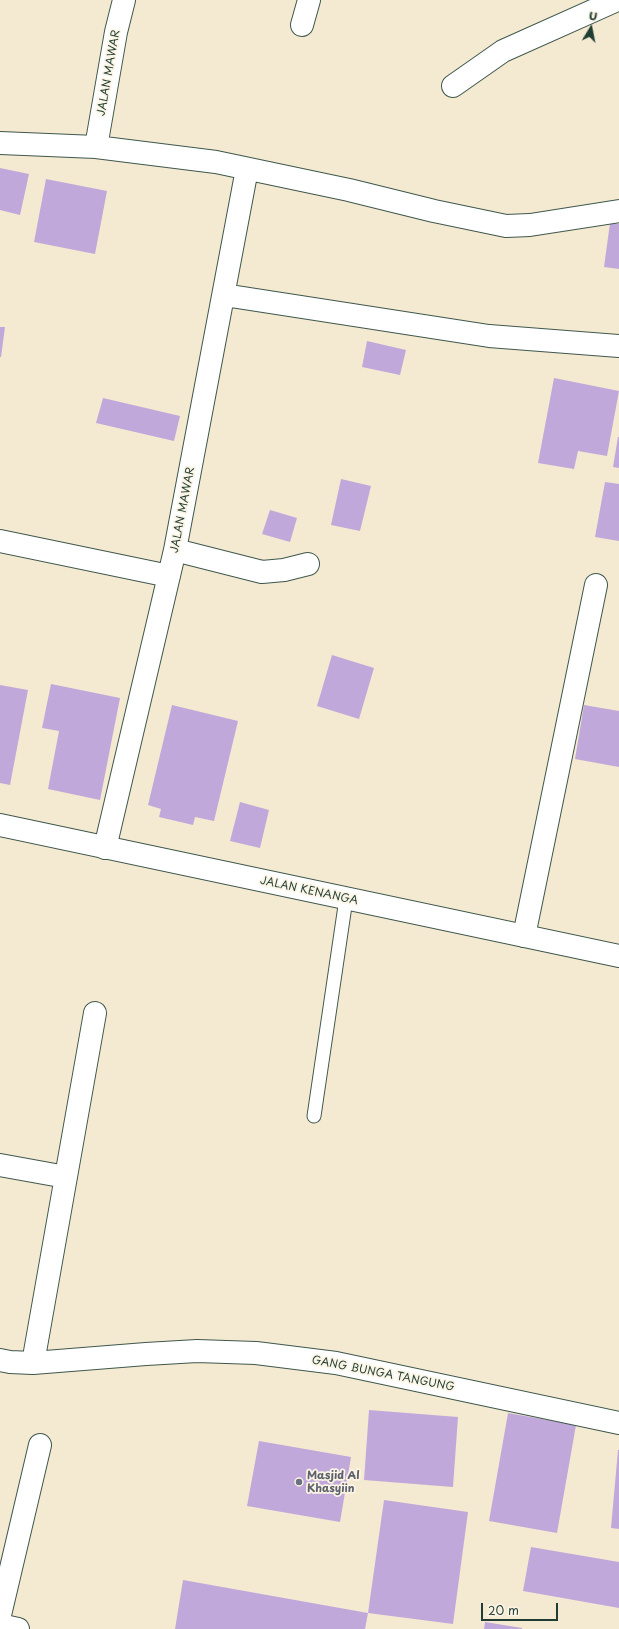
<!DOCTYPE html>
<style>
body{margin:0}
#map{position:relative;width:619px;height:1629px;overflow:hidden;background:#f4ead1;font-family:"Playpen Sans",sans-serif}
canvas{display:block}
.north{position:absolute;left:571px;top:8px;width:40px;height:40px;-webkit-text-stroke:3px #fcf5e5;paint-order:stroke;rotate:10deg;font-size:11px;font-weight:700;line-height:16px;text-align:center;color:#1f3d34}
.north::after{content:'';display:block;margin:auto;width:14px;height:18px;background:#1f3d34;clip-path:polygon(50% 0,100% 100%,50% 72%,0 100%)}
.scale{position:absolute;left:481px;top:1603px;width:77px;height:18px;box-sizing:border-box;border:2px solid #1f3d34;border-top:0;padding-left:5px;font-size:12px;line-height:14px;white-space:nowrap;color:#1f3d34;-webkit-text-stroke:3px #fcf5e5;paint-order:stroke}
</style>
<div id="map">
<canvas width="619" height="1629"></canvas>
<div class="north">U</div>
<div class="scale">20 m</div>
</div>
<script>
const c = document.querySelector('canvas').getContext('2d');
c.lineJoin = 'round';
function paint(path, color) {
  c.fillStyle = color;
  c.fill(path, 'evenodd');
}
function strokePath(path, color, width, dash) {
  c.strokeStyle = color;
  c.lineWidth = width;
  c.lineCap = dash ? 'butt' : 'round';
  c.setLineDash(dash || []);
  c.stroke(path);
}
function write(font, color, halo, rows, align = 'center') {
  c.font = font + ' "Playpen Sans",sans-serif';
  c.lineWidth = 3.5;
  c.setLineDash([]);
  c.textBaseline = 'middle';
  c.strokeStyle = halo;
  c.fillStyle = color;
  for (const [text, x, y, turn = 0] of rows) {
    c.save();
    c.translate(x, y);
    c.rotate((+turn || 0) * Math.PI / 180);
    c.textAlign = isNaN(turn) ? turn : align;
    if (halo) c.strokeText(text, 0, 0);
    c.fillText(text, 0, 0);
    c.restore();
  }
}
paint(new Path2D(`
 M0 168 29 174 20 215 0 210Z
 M46 179 107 191 95 254 34 242Z
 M610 223 619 224V269L604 267Z
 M0 327H5L1 357H0Z
 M367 341 406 350 400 375 362 367Z
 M554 378 619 391 607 456 578 451 574 469 538 463Z
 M103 398 180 416 174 441 96 423Z
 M618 437H619V468L613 467Z
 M341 479 371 486 360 531 331 525Z
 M605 482 619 484V541L595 537Z
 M270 510 297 518 290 542 262 534Z
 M332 655 374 668 359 719 317 706Z
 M51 684 120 698 100 800 48 789 59 731 42 728Z
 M0 685 28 690 10 785 0 783Z
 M172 705 238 721 214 821 195 817 193 825 159 817 161 809 148 805Z
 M584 705 619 711V767L575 759Z
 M240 802 269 810 260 848 230 841Z
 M369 1410 458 1417 453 1487 364 1480Z
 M508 1413 576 1425 557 1533 489 1521Z
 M259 1441 351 1457 340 1522 247 1506Z
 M618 1450H619V1529L611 1528Z
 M384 1500 468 1512 453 1624 368 1613Z
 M531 1547 619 1562V1608L523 1591Z
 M183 1580 368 1613 365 1629H175Z
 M485 1622 522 1628V1629H484Z`), '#c1a8db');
const service = new Path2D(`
 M314 1116 346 899`);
const minor = new Path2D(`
 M302 25 309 0
 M453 86 503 51 617 0
 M0 143 96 147 216 162 349 190 434 211 506 226 530 225 619 211
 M96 147 116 32 124 0
 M224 295 489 336 619 346
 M0 541 169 576
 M175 550 262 572 284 570 308 564
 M105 848 175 550 247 169
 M524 936 596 585
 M0 1165 66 1177
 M0 1360 10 1362 33 1363 146 1354 197 1351 256 1353 336 1363 619 1423
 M33 1363 95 1013
 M0 1615 40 1445
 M0 1625 18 1629`);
const tertiary = new Path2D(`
 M0 825 619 956`);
strokePath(service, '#3f574c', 15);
strokePath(minor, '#3f574c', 24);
strokePath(tertiary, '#3f574c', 24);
strokePath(service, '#fff', 13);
strokePath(minor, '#fff', 22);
strokePath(tertiary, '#fff', 22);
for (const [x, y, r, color] of [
 [299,1482,4,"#6b7280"]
]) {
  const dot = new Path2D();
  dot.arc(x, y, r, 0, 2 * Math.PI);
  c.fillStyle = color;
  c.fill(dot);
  strokePath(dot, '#fcf5e5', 1.5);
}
write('11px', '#1f3d34', '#fcf5e5', [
 ["JALAN MAWAR",109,73,-80],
 ["JALAN MAWAR",183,510,-79],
 ["JALAN KENANGA",309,891,12],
 ["GANG BUNGA TANGUNG",383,1374,11]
]);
write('bold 11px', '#5b616d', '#fcf5e5', [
 ["Masjid Al",307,1476],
 ["Khasyiin",307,1489]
], 'left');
</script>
